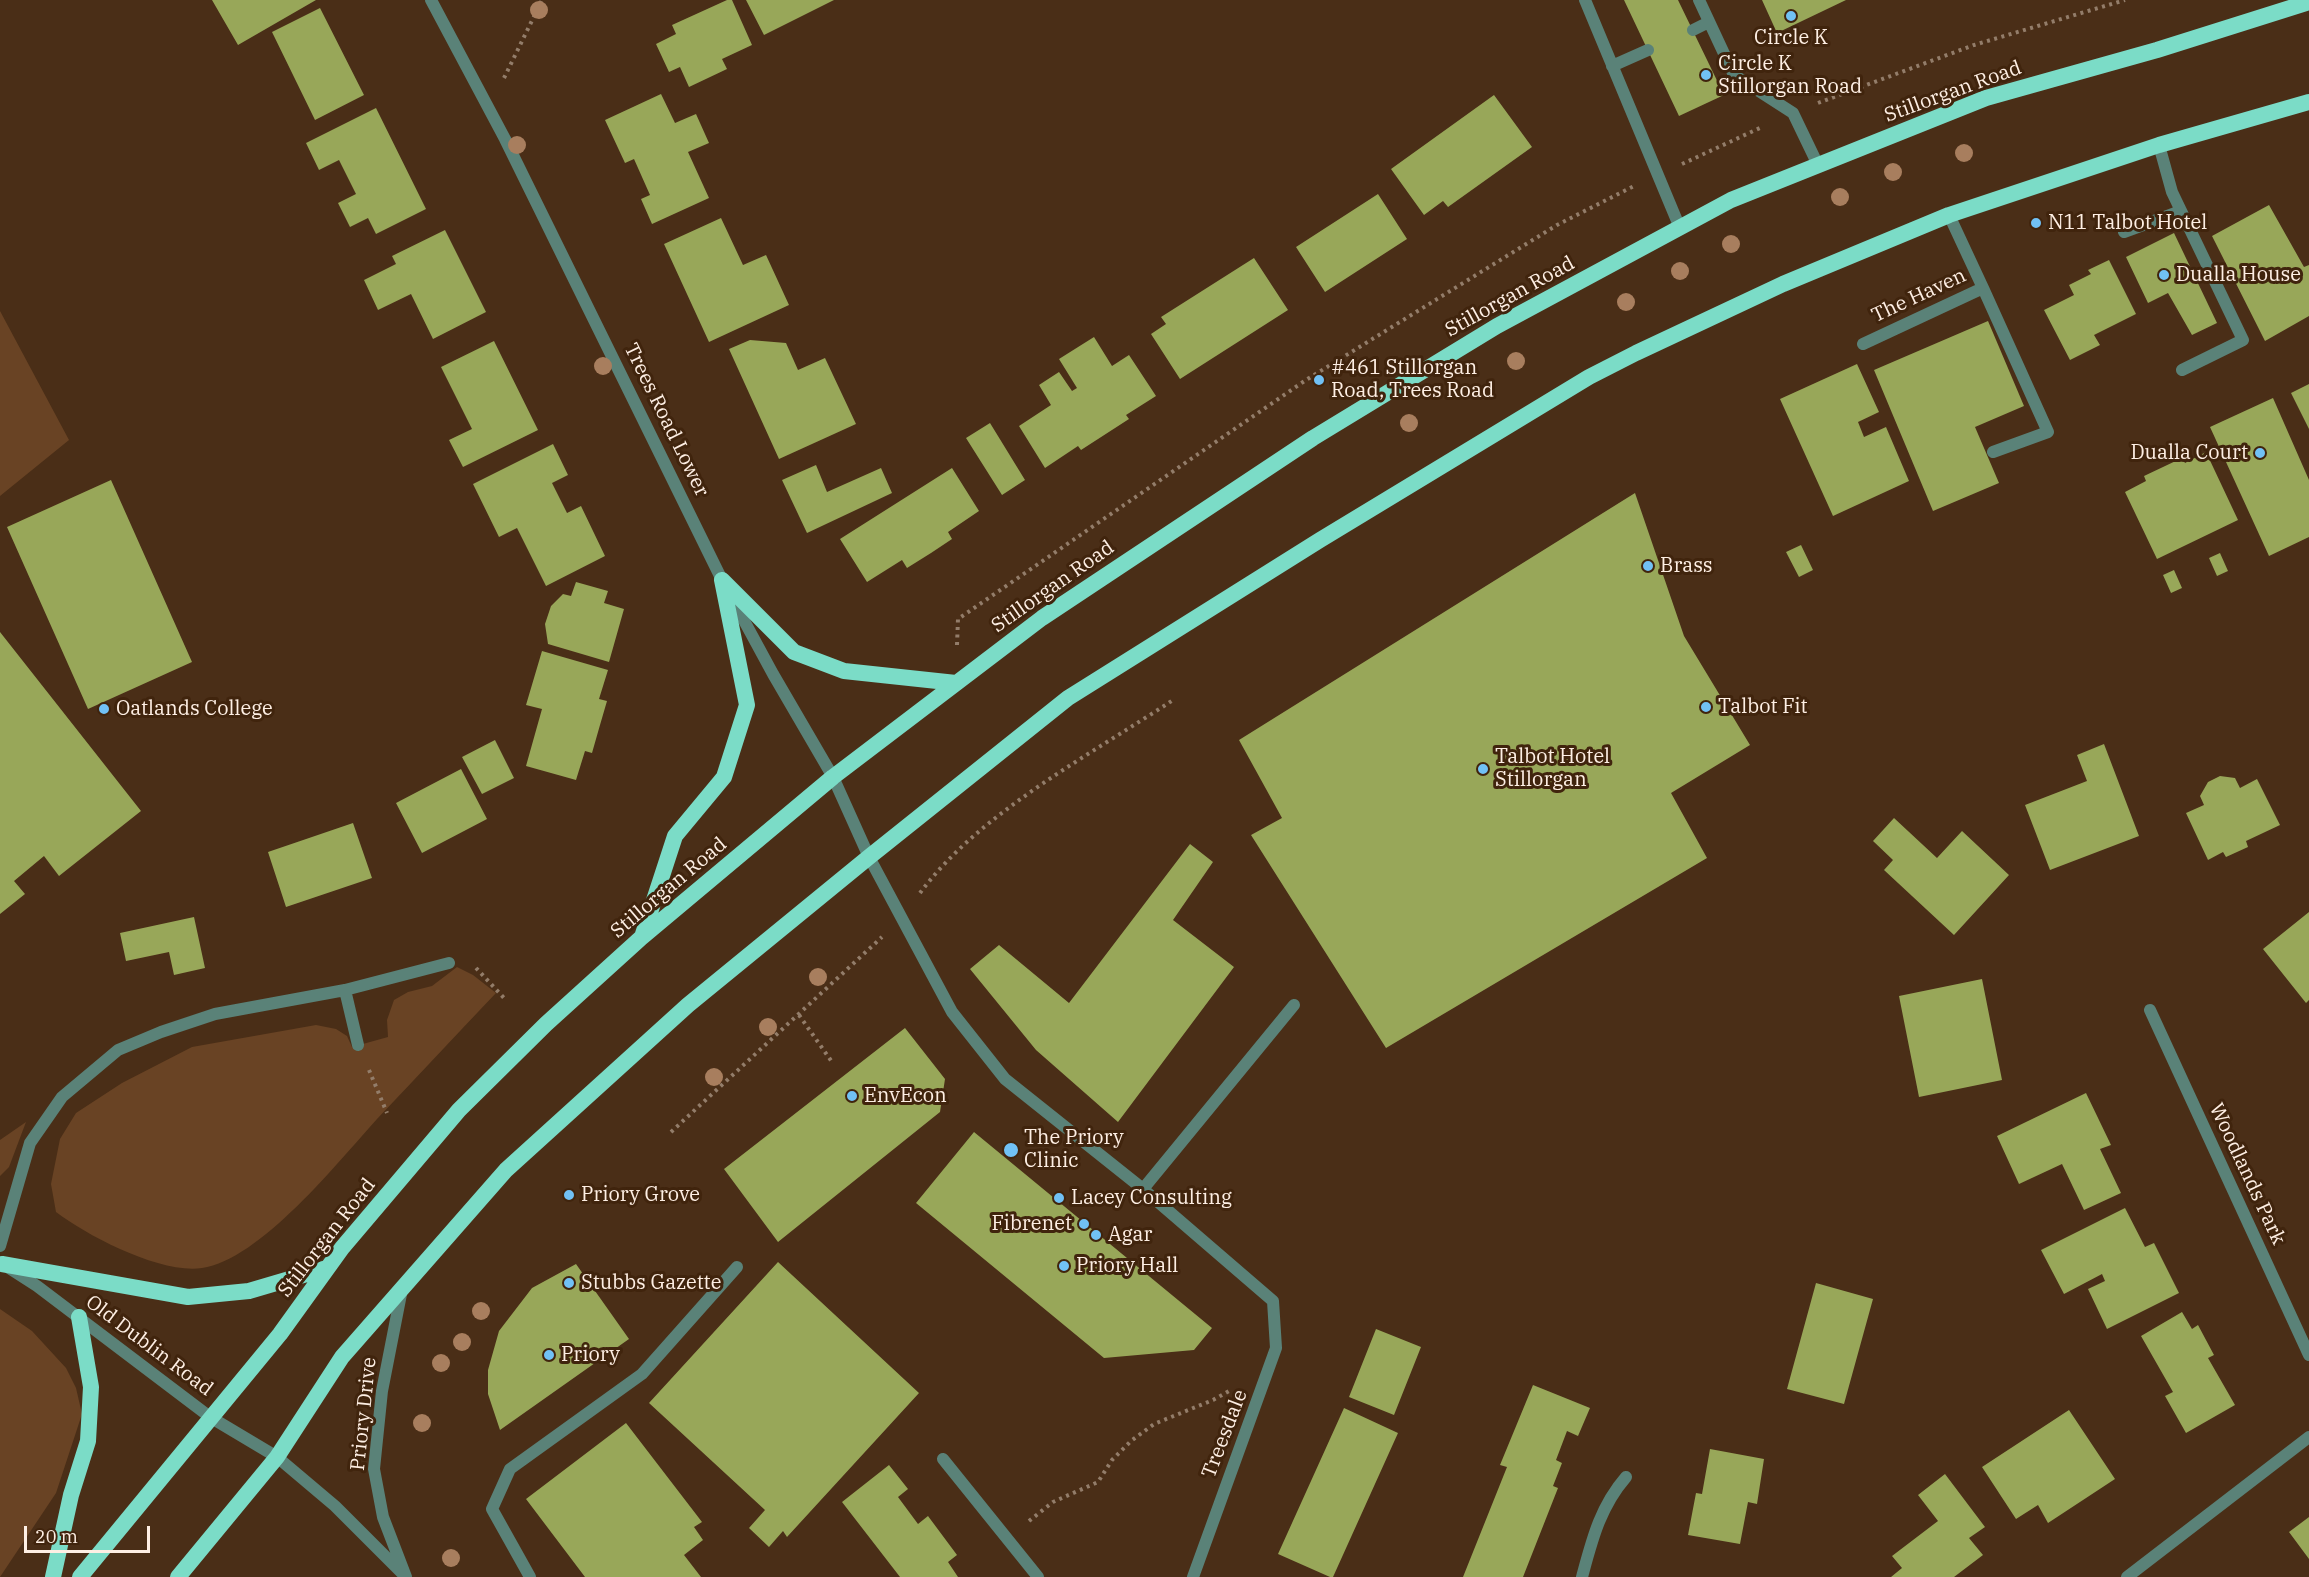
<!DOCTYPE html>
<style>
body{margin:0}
#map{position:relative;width:2309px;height:1577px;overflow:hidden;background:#4a2e17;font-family:"IBM Plex Serif",serif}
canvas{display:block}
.scale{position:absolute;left:24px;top:1526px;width:126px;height:27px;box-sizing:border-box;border:3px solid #feefe4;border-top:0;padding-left:8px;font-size:18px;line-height:21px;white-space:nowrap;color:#feefe4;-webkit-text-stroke:4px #40240d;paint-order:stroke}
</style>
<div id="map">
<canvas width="2309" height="1577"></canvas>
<div class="scale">20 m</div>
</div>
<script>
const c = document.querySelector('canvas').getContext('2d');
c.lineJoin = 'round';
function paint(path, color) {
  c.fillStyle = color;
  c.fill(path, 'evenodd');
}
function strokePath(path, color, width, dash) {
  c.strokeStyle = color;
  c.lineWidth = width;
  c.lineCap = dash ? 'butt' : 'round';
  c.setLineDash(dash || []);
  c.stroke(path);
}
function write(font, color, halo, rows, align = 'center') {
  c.font = font + ' "IBM Plex Serif",serif';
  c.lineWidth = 6;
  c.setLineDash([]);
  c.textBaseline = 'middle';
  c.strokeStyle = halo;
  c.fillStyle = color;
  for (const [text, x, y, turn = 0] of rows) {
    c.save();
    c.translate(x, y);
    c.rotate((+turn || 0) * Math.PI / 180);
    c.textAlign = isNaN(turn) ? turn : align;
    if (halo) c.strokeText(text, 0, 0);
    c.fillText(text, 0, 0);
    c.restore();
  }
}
paint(new Path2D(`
 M0 311 69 440 0 496Z
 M457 967 473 975 496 993C456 1035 417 1077 377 1119 338 1162 260 1260 202 1268 161 1274 89 1237 56 1212L51 1184 60 1139 76 1113 122 1083 192 1047 316 1025 336 1029 347 1036 352 1047 388 1037 387 1020 394 1000 408 992 432 986Z
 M26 1122 9 1167 0 1176V1140Z
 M0 1309 32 1331 66 1368 76 1388 82 1414 56 1493 0 1577Z`), '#694324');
paint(new Path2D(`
 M212 0H316L238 45Z
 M727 0H732L752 45 722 59 727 69 689 87 680 67 669 72 656 44 676 34 672 25Z
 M746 0H834L764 35Z
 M1624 0H1678L1724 95 1679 116Z
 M1762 0H1846L1777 33Z
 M320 8 364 95 315 120 272 32Z
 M661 94 675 123 696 114 709 143 688 152 709 198 652 224 641 199 650 195 634 159 625 163 605 120Z
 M1494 95 1532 147 1448 207 1443 201 1424 215 1391 169Z
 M376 108 426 209 376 234 368 218 350 227 338 203 356 194 339 160 319 170 306 143Z
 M1378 194 1407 239 1325 292 1296 247Z
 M2269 205 2304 267 2309 265V316L2265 341 2212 236Z
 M721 218 743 265 766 255 789 305 709 342 664 244Z
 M445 230 486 312 433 339 411 294 378 310 364 280 396 264 392 256Z
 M2174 233 2217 323 2192 335 2168 293 2148 303 2126 257Z
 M1254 258 1288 310 1180 379 1151 334 1166 324 1161 317Z
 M2109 260 2136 314 2094 335 2100 345 2070 360 2044 310 2074 295 2069 285 2091 274 2088 270Z
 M1988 321 2024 406 1975 427 1999 483 1933 511 1874 370Z
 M1094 337 1112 366 1129 355 1156 396 1126 415 1129 419 1081 450 1078 446 1045 468 1019 426 1051 405 1039 385 1059 372 1072 391 1077 388 1059 359Z
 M750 340 786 343 798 370 825 358 856 424 779 459 729 349Z
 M494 341 538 430 463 467 449 440 472 429 441 367Z
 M1857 364 1879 412 1858 422 1864 437 1886 427 1909 481 1833 516 1780 399Z
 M2309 384V429L2291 393Z
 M2273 398 2309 480V537L2269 556 2210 427Z
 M990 423 1025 480 1002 495 966 438Z
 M553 444 568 475 552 483 567 513 581 506 605 556 546 586 517 528 499 537 473 484Z
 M2206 452 2238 520 2157 559 2125 492 2146 481 2144 476 2182 458 2185 463Z
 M816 465 827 492 881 468 892 493 807 533 782 480Z
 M952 468 979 511 948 532 952 539 931 553 907 568 902 560 867 582 840 539Z
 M111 480 192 662 88 709 7 527Z
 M1635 493 1684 636 1750 745 1671 793 1707 858 1386 1048 1251 835 1282 818 1239 740Z
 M1801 545 1813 570 1799 577 1786 552Z
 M2220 553 2228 571 2217 576 2209 558Z
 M2174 570 2182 588 2171 593 2163 575Z
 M576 582 608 591 604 603 624 609 609 662 548 644 545 624 551 606 563 594 571 596Z
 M0 632 141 811 59 876 44 856 14 881 25 894 0 914Z
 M542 651 608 670 599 699 607 701 600 725 592 753 585 751 576 780 526 766 542 709 526 705Z
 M495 740 514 778 482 794 462 757Z
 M2104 744 2139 836 2050 870 2025 805 2087 781 2077 755Z
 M461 769 487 819 422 853 396 803Z
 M2220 776 2235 778 2240 788 2257 779 2280 825 2246 841 2248 847 2226 857 2223 852 2208 860 2186 813 2204 805 2200 796 2208 782Z
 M1894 818 1937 858 1962 831 2009 875 1954 935 1884 870 1893 860 1873 841Z
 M353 823 372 878 286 907 268 852Z
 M1190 844 1213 862 1173 920 1234 967 1118 1122 1036 1050 970 969 999 945 1069 1003Z
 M2309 912V1000L2306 1003 2263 949Z
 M194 917 205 968 174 975 169 952 126 961 120 933Z
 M1982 979 2002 1080 1919 1097 1899 996Z
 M905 1028 945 1079 940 1112 778 1242 724 1169Z
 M2086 1093 2111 1145 2100 1149 2121 1193 2084 1210 2062 1164 2019 1184 1997 1136Z
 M974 1132 1212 1328 1194 1350 1104 1358 916 1203Z
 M2125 1208 2145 1247 2154 1243 2179 1293 2107 1329 2088 1289 2105 1281 2102 1274 2064 1294 2041 1250Z
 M778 1262 919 1393 787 1537 783 1531 769 1547 749 1528 765 1510 649 1403Z
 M576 1264 629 1339 500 1430 488 1394V1370L499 1331 532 1288Z
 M1816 1283 1873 1299 1844 1404 1787 1389Z
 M2182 1312 2192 1329 2198 1325 2214 1355 2208 1358 2235 1405 2186 1433 2165 1396 2173 1392 2141 1336Z
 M1376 1329 1421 1347 1394 1415 1349 1397Z
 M1533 1385 1590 1408 1578 1436 1567 1431 1556 1460 1562 1463 1553 1486 1558 1488 1523 1577H1463L1507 1467 1500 1465Z
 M1344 1408 1398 1433 1333 1577H1330L1278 1554Z
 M2069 1410 2115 1479 2048 1523 2038 1505 2016 1519 1982 1467Z
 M626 1423 702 1522 694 1527 703 1540 684 1555 701 1577H585L526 1499Z
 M1710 1449 1764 1459 1757 1504 1748 1502 1740 1544 1688 1535 1696 1493 1702 1494Z
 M889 1465 908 1489 898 1497 918 1524 928 1516 957 1555 948 1562 958 1577H900L842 1502Z
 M1945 1474 1985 1527 1969 1538 1983 1555 1954 1577H1891L1902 1568 1892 1556 1938 1521 1918 1495Z
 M2309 1517V1559L2289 1532Z`), '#98a759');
strokePath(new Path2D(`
 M504 78 542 0
 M1818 103 1974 45 2125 0
 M1682 164 1762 127
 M957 645 958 619 1306 380 1557 225 1634 186
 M920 893C979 813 1090 755 1173 700
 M476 968 504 998
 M799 1015 832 1062
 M369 1070 387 1113
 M671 1132 882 937
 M1029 1521 1053 1502 1098 1482 1112 1460 1131 1441 1154 1424 1213 1400 1229 1391`), '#937d6a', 4, [3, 4.5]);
strokePath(new Path2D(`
 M1585 0 1680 228
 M1699 0 1734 75 1793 113 1818 165
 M1693 30 1709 22
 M1612 66 1648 50
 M2159 145 2172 192 2243 340 2182 370
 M2124 232 2181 211
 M1983 288 2048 432 1993 452
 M1863 344 1983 288 1949 215
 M1143 1189 1294 1005
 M530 1577 492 1509 510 1469 642 1374 737 1267`), '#5a8278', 12);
strokePath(new Path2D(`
 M431 0 505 139 722 580 773 674 833 777 869 857 952 1012 1005 1079 1143 1189 1273 1301 1276 1348 1193 1577
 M345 990 358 1045
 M2150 1010 2309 1355
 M0 1246 30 1143 62 1097 118 1050 161 1032 215 1014 345 990 449 963
 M402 1289 382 1391 374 1469 383 1517 406 1577
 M277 1457 335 1506 403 1574
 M943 1459 1038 1577
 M1582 1577C1592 1540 1600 1507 1626 1477
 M2127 1577 2309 1437`), '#5a8278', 12);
strokePath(new Path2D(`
 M9 1268 37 1286 210 1417 277 1457`), '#5a8278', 12);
strokePath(new Path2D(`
 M722 580 794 652 844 671 956 683
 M642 937 675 836 724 777 747 705 722 580
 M2 1264 188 1297 249 1291 327 1268
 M53 1577 71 1495 88 1441 91 1387 79 1317
 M80 1577 280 1334 342 1248 459 1110 546 1024 642 937 833 777 1042 618 1313 438 1497 326 1731 200 1986 98 2157 50 2309 2
 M178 1577 277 1457 342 1357 506 1170 688 1005 869 857 1068 698 1320 540 1589 377 1636 353 1783 284 1949 215 2159 145 2309 102`), '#7bdcc7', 16);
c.fillStyle = '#a87e5e';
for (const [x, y] of [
 [539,10],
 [517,145],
 [1964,153],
 [1893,172],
 [1840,197],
 [1731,244],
 [1680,271],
 [1626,302],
 [1516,361],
 [603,366],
 [1409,423],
 [818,977],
 [768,1027],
 [714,1077],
 [481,1311],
 [462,1342],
 [441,1363],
 [422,1423],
 [451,1558]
]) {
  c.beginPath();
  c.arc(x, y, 9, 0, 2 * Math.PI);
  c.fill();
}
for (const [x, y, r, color] of [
 [1791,16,6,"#71c1f5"],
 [1706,75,6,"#71c1f5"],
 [2036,223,6,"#71c1f5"],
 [2164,275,6,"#71c1f5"],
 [1319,380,6,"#71c1f5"],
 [2260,453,6,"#71c1f5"],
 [1648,566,6,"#71c1f5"],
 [1706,707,6,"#71c1f5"],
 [104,709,6,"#71c1f5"],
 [1483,769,6,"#71c1f5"],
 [852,1096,6,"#71c1f5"],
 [1011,1150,8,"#71c1f5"],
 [569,1195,6,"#71c1f5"],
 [1059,1198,6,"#71c1f5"],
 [1084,1224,6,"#71c1f5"],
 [1096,1235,6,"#71c1f5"],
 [1064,1266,6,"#71c1f5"],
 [569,1283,6,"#71c1f5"],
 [549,1355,6,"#71c1f5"]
]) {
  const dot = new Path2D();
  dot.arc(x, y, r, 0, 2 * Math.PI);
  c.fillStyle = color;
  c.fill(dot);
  strokePath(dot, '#40240d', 2);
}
write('20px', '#feefe4', '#40240d', [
 ["Circle K",1791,38,"center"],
 ["Circle K",1718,64],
 ["Stillorgan Road",1718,87],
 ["N11 Talbot Hotel",2048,223],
 ["Dualla House",2176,275],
 ["#461 Stillorgan",1331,368],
 ["Road, Trees Road",1331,391],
 ["Dualla Court",2248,453,"right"],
 ["Brass",1660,566],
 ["Talbot Fit",1718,707],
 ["Oatlands College",116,709],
 ["Talbot Hotel",1495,757],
 ["Stillorgan",1495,780],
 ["EnvEcon",864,1096],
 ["The Priory",1024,1138],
 ["Clinic",1024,1161],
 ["Priory Grove",581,1195],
 ["Lacey Consulting",1071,1198],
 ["Fibrenet",1072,1224,"right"],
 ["Agar",1108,1235],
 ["Priory Hall",1076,1266],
 ["Stubbs Gazette",581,1283],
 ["Priory",561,1355]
], 'left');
write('20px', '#feefe4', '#40240d', [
 ["Stillorgan Road",1953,92,-20],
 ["The Haven",1919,296,-25],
 ["Stillorgan Road",1510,297,-29],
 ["Trees Road Lower",666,420,64],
 ["Stillorgan Road",1053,587,-35],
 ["Stillorgan Road",669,888,-40],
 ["Woodlands Park",2247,1174,65],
 ["Stillorgan Road",327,1238,-52],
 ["Old Dublin Road",149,1346,37],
 ["Priory Drive",364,1414,-84],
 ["Treesdale",1225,1434,-69]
]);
</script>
